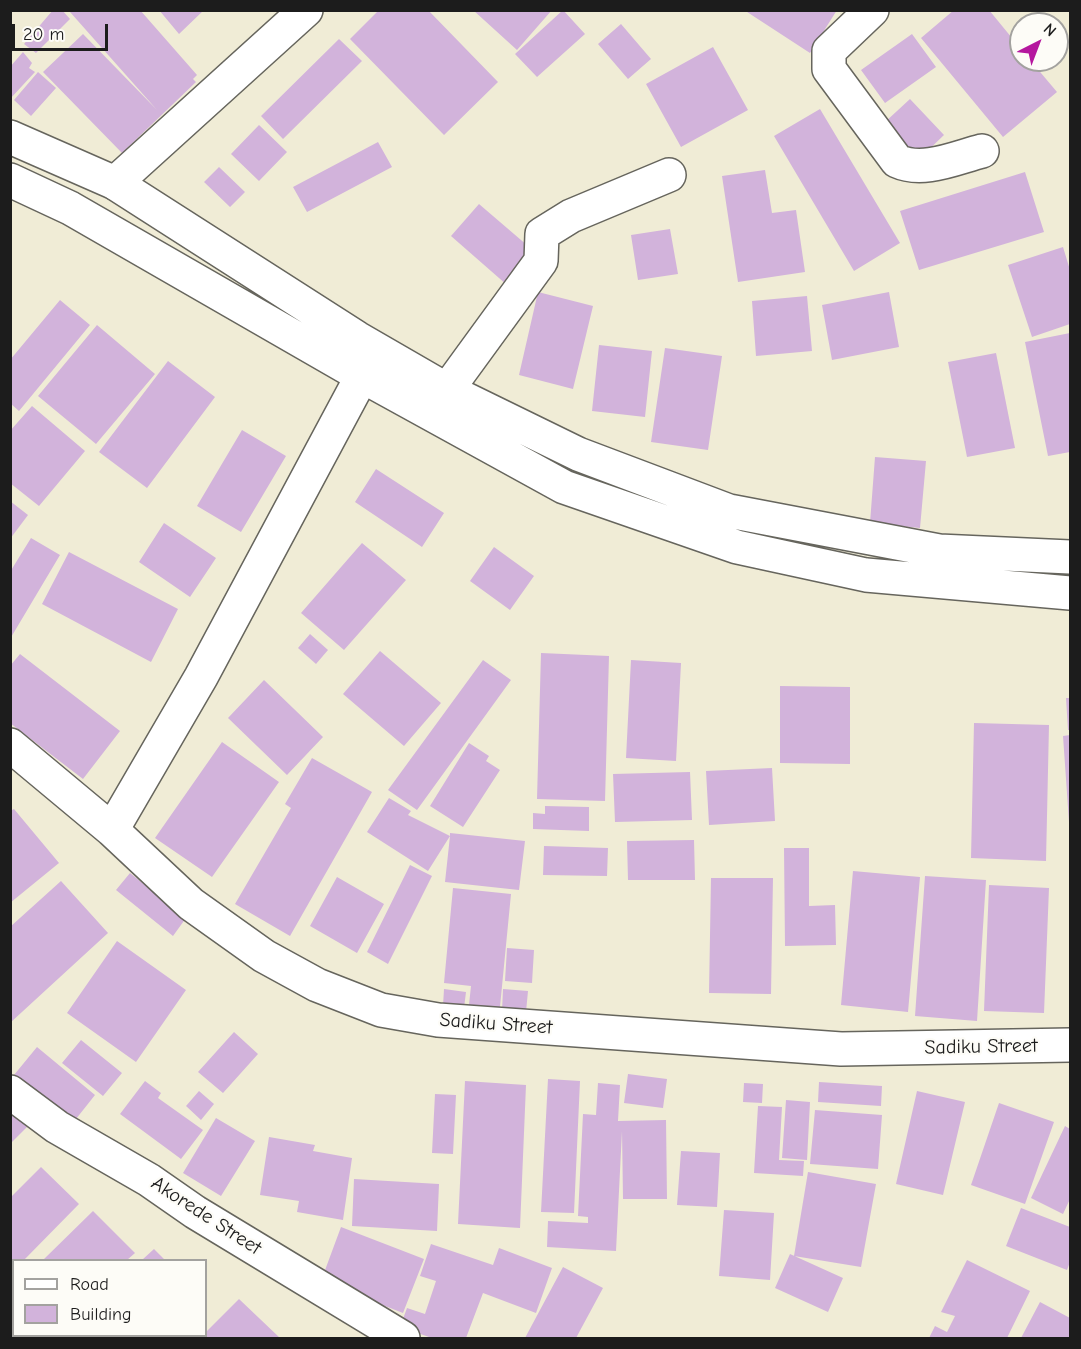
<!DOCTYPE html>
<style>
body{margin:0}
#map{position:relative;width:1081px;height:1349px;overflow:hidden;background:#f0ecd6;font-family:"Comic Neue",sans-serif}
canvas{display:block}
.frame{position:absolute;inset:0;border:12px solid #1c1c1c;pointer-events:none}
.legend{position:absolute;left:12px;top:1259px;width:195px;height:78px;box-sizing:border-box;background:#fdfcf7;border:2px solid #a3a29f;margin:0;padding:8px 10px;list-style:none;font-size:18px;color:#1c1c1c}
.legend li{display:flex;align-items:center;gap:12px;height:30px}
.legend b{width:30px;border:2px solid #a3a29f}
.north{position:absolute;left:1009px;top:12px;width:60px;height:60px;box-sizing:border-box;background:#fdfcf7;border:2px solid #a3a29f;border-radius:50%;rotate:42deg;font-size:16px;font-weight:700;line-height:24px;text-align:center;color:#1c1c1c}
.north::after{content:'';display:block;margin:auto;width:21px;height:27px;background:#b5179e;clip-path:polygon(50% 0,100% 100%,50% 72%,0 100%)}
.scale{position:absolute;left:12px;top:24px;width:96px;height:27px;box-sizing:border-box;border:3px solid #1c1c1c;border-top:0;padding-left:8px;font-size:18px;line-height:21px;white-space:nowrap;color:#1c1c1c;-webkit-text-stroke:4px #fdfcf7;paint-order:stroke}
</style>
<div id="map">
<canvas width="1081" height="1349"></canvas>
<div class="frame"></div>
<ul class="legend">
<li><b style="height:8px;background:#fff"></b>Road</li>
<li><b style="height:16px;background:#d2b3db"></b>Building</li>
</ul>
<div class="north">N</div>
<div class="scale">20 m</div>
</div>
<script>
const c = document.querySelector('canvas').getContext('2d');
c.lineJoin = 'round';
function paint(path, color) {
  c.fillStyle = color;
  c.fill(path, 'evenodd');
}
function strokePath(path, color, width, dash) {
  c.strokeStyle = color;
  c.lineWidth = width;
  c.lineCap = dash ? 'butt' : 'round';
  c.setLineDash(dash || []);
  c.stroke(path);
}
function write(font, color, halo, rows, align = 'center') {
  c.font = font + ' "Comic Neue",sans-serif';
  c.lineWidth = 4.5;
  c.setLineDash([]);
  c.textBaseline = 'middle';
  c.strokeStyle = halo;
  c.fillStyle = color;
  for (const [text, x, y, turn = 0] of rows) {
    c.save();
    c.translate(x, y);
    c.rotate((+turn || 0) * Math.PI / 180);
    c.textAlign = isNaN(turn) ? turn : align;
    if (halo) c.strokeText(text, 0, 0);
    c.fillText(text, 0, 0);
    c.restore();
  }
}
paint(new Path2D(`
 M53 10H62L70 19 36 53 24 44Z
 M72 10H140L197 75 193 79 196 82 122 153 43 72 83 34 157 110 70 12Z
 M159 10H204L179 34Z
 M379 10H428L498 82 444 135 350 39Z
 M473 10H552L517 50Z
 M563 10 585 34 537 77 515 54Z
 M744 10H837L810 53Z
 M954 10H989L1021 49V60H1030L1057 92 1003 137 921 38Z
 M621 24 651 59 628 79 598 44Z
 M912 34 936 67 885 103 861 70Z
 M339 39 362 61 283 139 261 116Z
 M713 47 748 110 681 147 646 84Z
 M23 52 32 63 29 68 35 72 10 99V67Z
 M38 72 56 88 31 116 14 100Z
 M910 99 944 135 918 160 884 123Z
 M820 109 900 243 854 271 774 136Z
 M259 125 287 152 259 181 231 154Z
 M378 142 392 167 307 212 293 187Z
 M219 167 245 192 230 207 204 182Z
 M765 170 772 213 796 210 805 272 738 282 722 176Z
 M1025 172 1044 232 919 270 900 211Z
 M479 204 535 252 507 285 451 236Z
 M670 229 678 274 638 280 631 235Z
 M1063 247 1070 270V324L1032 337 1008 265Z
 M538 292 593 306 573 389 519 375Z
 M889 292 899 347 832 360 822 305Z
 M807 296 812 351 756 356 752 301Z
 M60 300 90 325 19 411 10 403V360Z
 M97 325 155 374 96 444 38 396Z
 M1070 333V452L1048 456 1025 342Z
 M599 345 652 351 645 417 592 411Z
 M665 348 722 356 708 450 651 442Z
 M996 353 1015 448 967 457 948 362Z
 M168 361 215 397 147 488 99 452Z
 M32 406 85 451 39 506 10 483V431Z
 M242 430 286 456 241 532 197 506Z
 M875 457 926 461 920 528 870 523Z
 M376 469 444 513 422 547 355 502Z
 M10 501 28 515 10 539Z
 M164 523 216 558 190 597 139 562Z
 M31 538 60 555 10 639V572Z
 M362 543 406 580 344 650 301 613Z
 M494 547 534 576 510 610 470 581Z
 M69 552 178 609 151 662 42 604Z
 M310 634 328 650 316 664 298 648Z
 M380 651 441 703 404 746 343 694Z
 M541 653 609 656 605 801 537 799Z
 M20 654 120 731 83 779 10 723V666Z
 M483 660 511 680 417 810 388 790Z
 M631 660 681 663 676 761 626 758Z
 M264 680 323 737 287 775 228 718Z
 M780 686 850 687V764L780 763Z
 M1066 698H1070V730H1068Z
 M974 723 1049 725 1046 861 971 858Z
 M1070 735V822H1069L1063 736Z
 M222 742 279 782 212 877 155 838Z
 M469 743 489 756 486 761 500 770 463 827 430 806Z
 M312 758 372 792 290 936 235 904 291 808 285 804Z
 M772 768 775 821 709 825 706 771Z
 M690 772 692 820 615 822 613 774Z
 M389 798 411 811 408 815 450 836V833L525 841 519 890 445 882 450 836 428 871 367 832Z
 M545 806 589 807V831L533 829V813L545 814Z
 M14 809 59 863 10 903V811Z
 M694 840 695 880H628L627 841Z
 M544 846 608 848 607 876 543 875Z
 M784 848H809V906L835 905 836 945 785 946Z
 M410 865 432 876 388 964 367 952Z
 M853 871 920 877 908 1012 841 1005Z
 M130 873 186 918 173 936 116 890Z
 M925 876 986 880 977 1021 915 1016Z
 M337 877 384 904 357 953 310 926Z
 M711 878H773L771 994 709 993Z
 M61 881 108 933 10 1023V927Z
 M989 885 1049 888 1044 1013 984 1011Z
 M453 888 511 894 499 1017 468 1014 471 986 444 983Z
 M117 941 186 990 136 1062 67 1013Z
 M507 948 534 950 532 983 505 981Z
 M444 989 466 992 464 1008 443 1006Z
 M503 989 528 991 526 1012 502 1011Z
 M234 1032 258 1054 223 1093 198 1072Z
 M81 1040 122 1073 103 1096 62 1063Z
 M37 1047 95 1095 72 1124 14 1075Z
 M628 1074 667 1079 663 1108 624 1103Z
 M548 1079 580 1081 574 1213 541 1212Z
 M145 1081 161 1093 158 1098 203 1130 181 1159 120 1114Z
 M465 1081 526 1085 520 1228 458 1224Z
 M819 1082 882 1086 881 1106 818 1102Z
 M598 1083 620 1085 618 1121 666 1120 667 1199H623L622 1131 616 1251 547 1247 548 1221 588 1223V1217L578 1216 583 1114 596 1115Z
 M744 1083 763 1084 762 1103 743 1102Z
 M199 1091 214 1104 201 1120 186 1106Z
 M917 1091 965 1102 943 1195 896 1184Z
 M435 1094 456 1095 453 1154 432 1153Z
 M786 1100 810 1102 807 1160 782 1158Z
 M999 1103 1054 1122 1025 1204 971 1185Z
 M758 1106 782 1107 779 1160 804 1161 803 1176 754 1173Z
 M815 1110 882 1115 878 1169 810 1164Z
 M10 1111 27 1127 10 1144Z
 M216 1118 255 1141 221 1196 183 1173Z
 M1065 1126 1070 1129V1199L1063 1214 1031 1198Z
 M269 1137 315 1145 313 1151 352 1158 343 1220 297 1212 299 1201 260 1195Z
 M681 1151 720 1153 717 1207 677 1205Z
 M41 1167 79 1204 24 1260H14V1272L10 1275V1198Z
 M808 1172 876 1184 861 1267 794 1256Z
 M354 1179 439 1184 437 1231 352 1226Z
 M1021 1208 1070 1227V1262L1067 1270 1006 1246Z
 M724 1210 774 1213 770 1280 719 1276Z
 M93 1211 135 1253 127 1260H43Z
 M341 1227 424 1259 403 1313 321 1281Z
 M431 1244 493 1265 499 1248 552 1268 536 1313 483 1293 466 1338H432L400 1327 407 1308 425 1314 436 1281 420 1276Z
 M154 1249 165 1260H142Z
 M790 1254 843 1278 828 1312 775 1288Z
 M967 1260 1030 1291 1007 1338H929L935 1326 947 1332 955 1316 941 1312Z
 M563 1267 603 1288 576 1338H525Z
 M14 1291V1328L10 1325V1294Z
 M239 1299 280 1338H200Z
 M1040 1302 1070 1318V1338H1021Z
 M21 1336H53L50 1338H24Z
 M76 1336H133L137 1338H74Z`), '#d2b3db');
const minor = new Path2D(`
 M872 10 829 51V69L897 161C923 173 955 158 982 151
 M115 183 306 10
 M447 390 541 261 542 234 571 216 669 175
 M10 745 112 830 191 904 264 956 317 985 381 1010 438 1020 841 1049 1070 1045
 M112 830 201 677 362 376
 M10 1092 57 1127 149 1180 195 1212 403 1338`);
const major = new Path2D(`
 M10 137 115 183 357 338 447 390 578 454 729 511 939 551 1070 557
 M10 180 70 208 362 376 564 487 737 547 866 575 1070 593`);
strokePath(minor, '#66655d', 36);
strokePath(major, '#66655d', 36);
strokePath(minor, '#fff', 33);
strokePath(major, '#fff', 33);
write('20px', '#1c1c1c', '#fdfcf7', [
 ["Sadiku Street",496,1024,4],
 ["Sadiku Street",981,1047,-1],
 ["Akorede Street",206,1216,33]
]);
</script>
